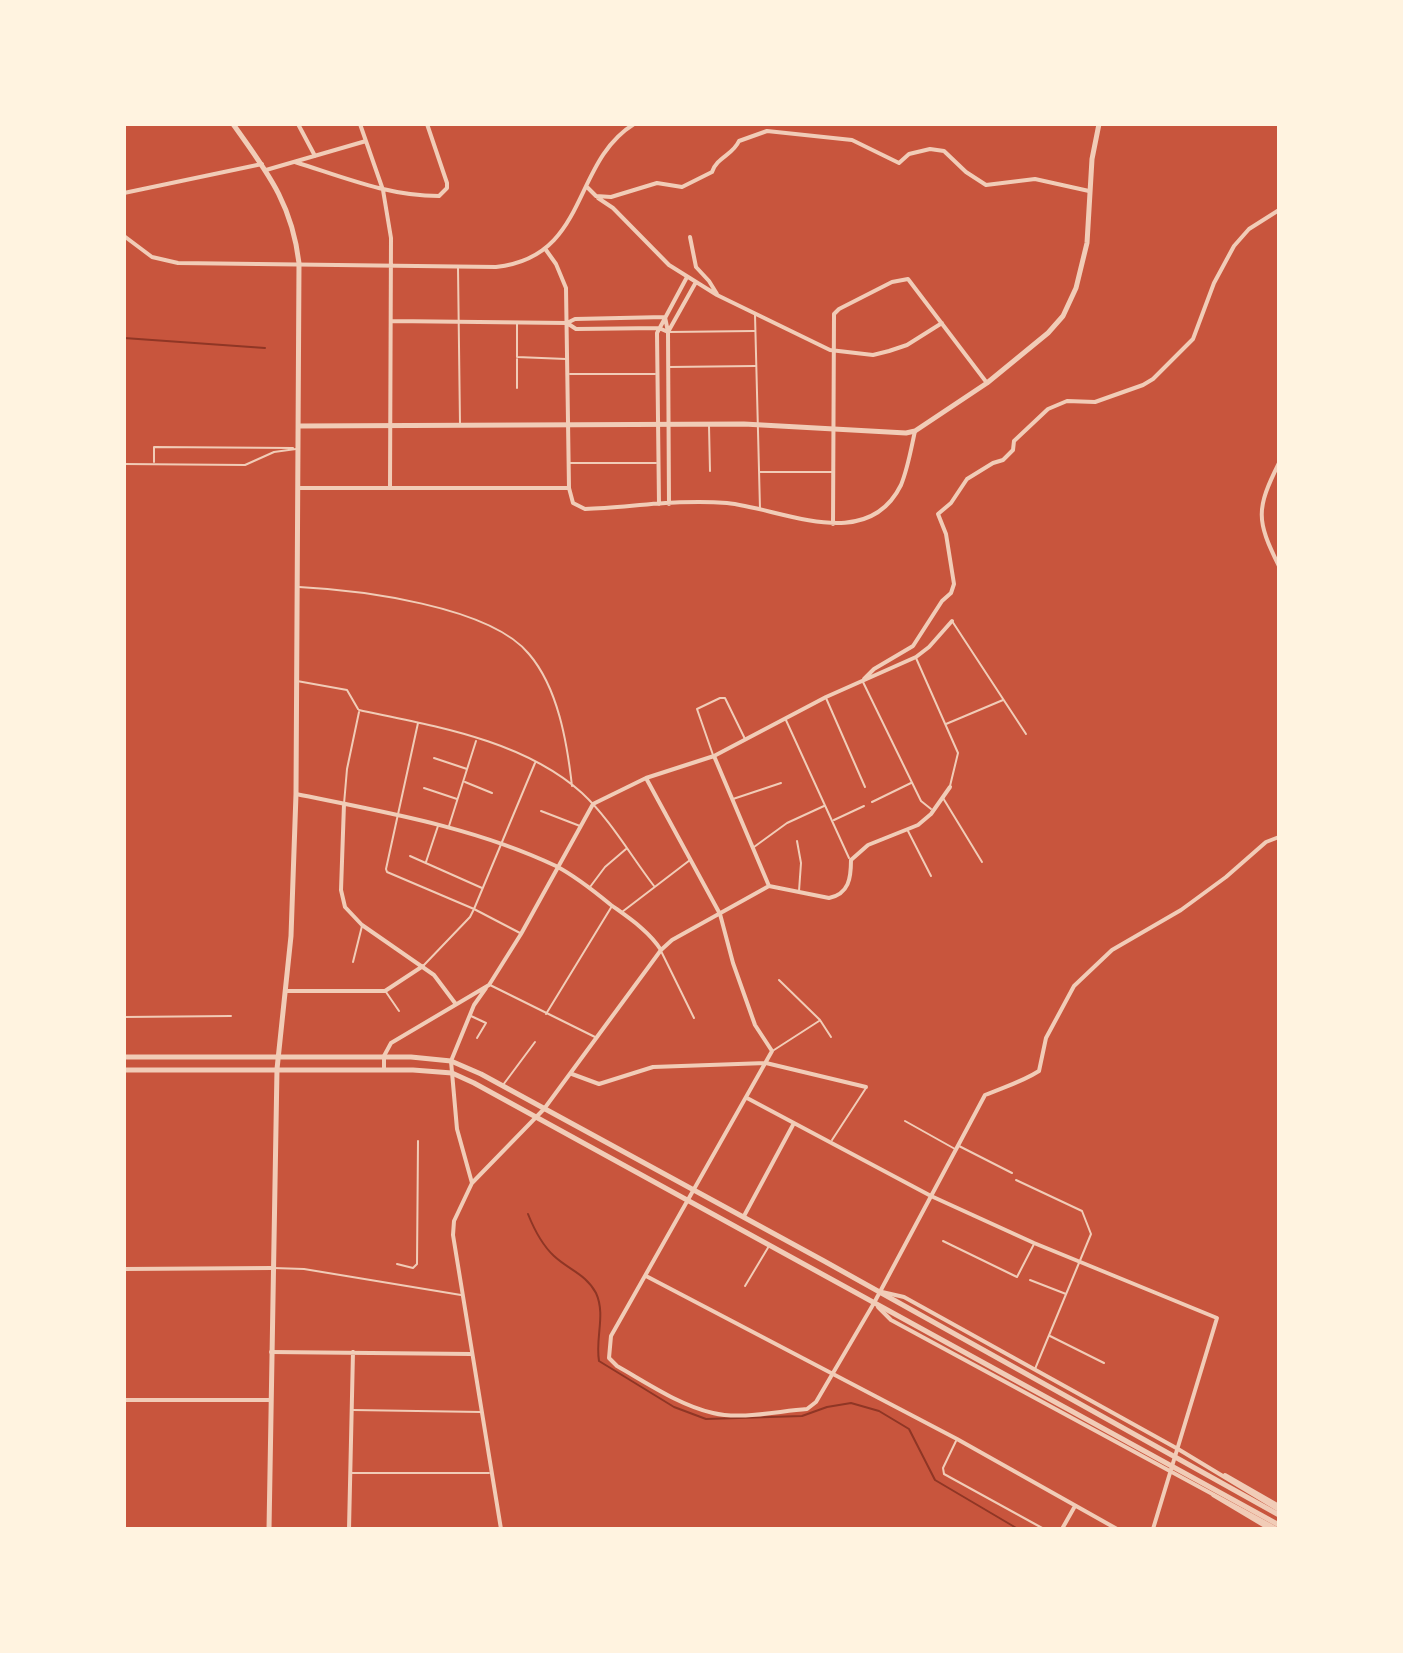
<!DOCTYPE html>
<style>
body{margin:0}
#map{position:relative;width:1403px;height:1653px;overflow:hidden;background:#c8553d;font-family:"Sofia Sans Condensed",sans-serif}
canvas{display:block}
.frame{position:absolute;inset:0;border:126px solid #fff3e0;pointer-events:none}
</style>
<div id="map">
<canvas width="1403" height="1653"></canvas>
<div class="frame"></div>
</div>
<script>
const c = document.querySelector('canvas').getContext('2d');
c.lineJoin = 'round';
function strokePath(path, color, width, dash) {
  c.strokeStyle = color;
  c.lineWidth = width;
  c.lineCap = dash ? 'butt' : 'round';
  c.setLineDash(dash || []);
  c.stroke(path);
}
strokePath(new Path2D(`
 M124 338 265 348
 M528 1214C534 1229 541 1244 554 1256 569 1270 586 1274 596 1293 606 1315 595 1338 599 1361L674 1407 706 1419 802 1416 827 1407 851 1403 879 1411 909 1429 935 1480 1018 1529`), '#8f3625', 2);
strokePath(new Path2D(`
 M458 268 460 424
 M755 315 760 509
 M517 322V357L566 359
 M669 332 754 331
 M669 367 755 366
 M570 374H655
 M517 388V359
 M709 426 710 471
 M154 462V447L293 448
 M570 463H656
 M124 464 245 465 274 452 296 449
 M760 472H833
 M299 587C359 590 490 606 529 654 558 688 567 742 572 786
 M952 621 1026 734
 M916 658 958 753 950 786
 M297 681 347 690 358 709
 M863 682 921 801 931 809
 M826 698 865 787
 M359 710C434 726 523 740 582 793 610 819 631 856 654 886
 M785 718 849 858
 M418 723 386 869 387 872 474 909 520 933
 M946 724 1003 700
 M713 755 697 709 720 698H725L745 739
 M434 758 467 769
 M465 782 492 793
 M424 788 457 799
 M943 798 982 862
 M733 799 781 783
 M872 802 911 783
 M344 804 347 769 359 712
 M541 811 580 826
 M834 820 864 806
 M449 826 476 741
 M908 831 931 876
 M797 841 801 863 799 891
 M754 847 787 823 824 806
 M410 856 482 888
 M426 862 438 826
 M590 887 605 867 626 849
 M622 912 690 860
 M661 951 694 1018
 M353 962 362 926
 M424 965 470 917 474 909 535 763
 M779 980 820 1020 831 1037
 M490 985 595 1037
 M386 992 399 1011
 M546 1014 612 906
 M471 1016 486 1023 477 1038
 M124 1017 231 1016
 M774 1050 819 1021
 M503 1085 535 1042
 M905 1121 955 1149
 M832 1140 866 1088
 M959 1146 1012 1173
 M1016 1180 1082 1211 1091 1234 1035 1369
 M943 1241 1017 1277 1034 1244
 M397 1264 413 1268 417 1264 418 1141
 M273 1268 304 1269 461 1295
 M1030 1280 1066 1294
 M745 1286 769 1246
 M1050 1336 1104 1363
 M353 1410 481 1412
 M956 1441 943 1468 944 1474 1044 1529
 M352 1473H489`), '#f1ccb7', 2);
strokePath(new Path2D(`
 M298 124 315 156
 M360 124 383 190 391 238 390 488
 M295 162C343 177 388 196 439 196L447 188V183L427 124
 M266 170 366 141
 M587 187 596 196 611 197 657 183 682 187 712 172C717 157 733 155 739 141L767 131 852 140 899 163 909 154 930 149 944 151 966 172 986 185 1035 179 1089 191
 M124 193 262 164
 M598 198 613 208 669 265 717 295 830 350 873 355 889 351 907 345 942 323
 M124 236 152 257 178 263 496 267C589 257 571 163 634 124
 M690 237 696 267 709 281 717 294
 M546 250 556 264 566 288 569 488
 M391 321 567 323 575 319 665 317 668 332
 M567 323 576 329 659 328 668 332
 M1279 463C1256 509 1256 520 1279 566
 M298 488H569L573 503 585 509C632 507 680 499 727 503 783 509 867 554 901 485 908 468 911 449 915 431
 M659 504 657 333 687 277
 M669 504 668 332 696 282
 M833 524 834 314 839 309 892 282 908 279 987 383
 M864 679 874 669 913 646 942 601 951 593 954 584 946 534 938 514 951 503 967 479 993 463 1003 460 1013 450 1014 441 1048 409 1067 401 1095 402 1143 385 1153 379 1193 339 1214 283 1234 246 1249 229 1279 210
 M714 756 769 886
 M646 778 720 914 733 963 755 1025 772 1051 611 1336 609 1358 617 1366C647 1383 679 1405 713 1413 741 1420 778 1411 807 1409L816 1402 874 1303 985 1095C1004 1087 1022 1082 1039 1071L1046 1038 1074 986 1112 950 1181 910 1226 877 1266 842 1279 837
 M296 794C384 812 474 827 556 866 575 876 594 891 611 905 629 918 649 931 661 950
 M344 804 341 890 345 907 362 925 434 975 455 1003
 M285 991H385L423 966
 M384 1069V1056L391 1043 489 985 521 934 593 804 646 778 714 756 826 697 916 657 929 647 952 621
 M572 1074 599 1084 653 1067 766 1063 866 1087
 M747 1098 931 1196 1034 1243 1217 1318 1153 1529
 M472 1183 457 1129 451 1061 474 1005 486 988
 M744 1216 794 1123
 M124 1269 272 1268
 M646 1276 957 1439 1117 1529
 M882 1292 904 1297 1178 1449 1279 1510
 M878 1307 891 1320 1277 1529
 M271 1352 471 1354
 M124 1400H270
 M1225 1475 1279 1506
 M1213 1495 1270 1529
 M349 1529 353 1352
 M501 1529 453 1235 454 1221 472 1183 544 1109 661 950 672 940 769 886 829 898C849 894 851 878 851 860L868 845 918 825 931 814 950 787
 M1062 1529 1075 1506`), '#f1ccb7', 4);
strokePath(new Path2D(`
 M233 124C267 172 292 203 299 263L296 794 291 936 277 1069 269 1529
 M299 426 744 424 906 433 915 431 987 383 1048 333 1063 316 1076 288 1087 243 1092 159 1099 124
 M124 1057H411L451 1061 481 1074 824 1261 1279 1515
 M124 1070H413L452 1073 474 1083 1279 1525`), '#f1ccb7', 5);
</script>
